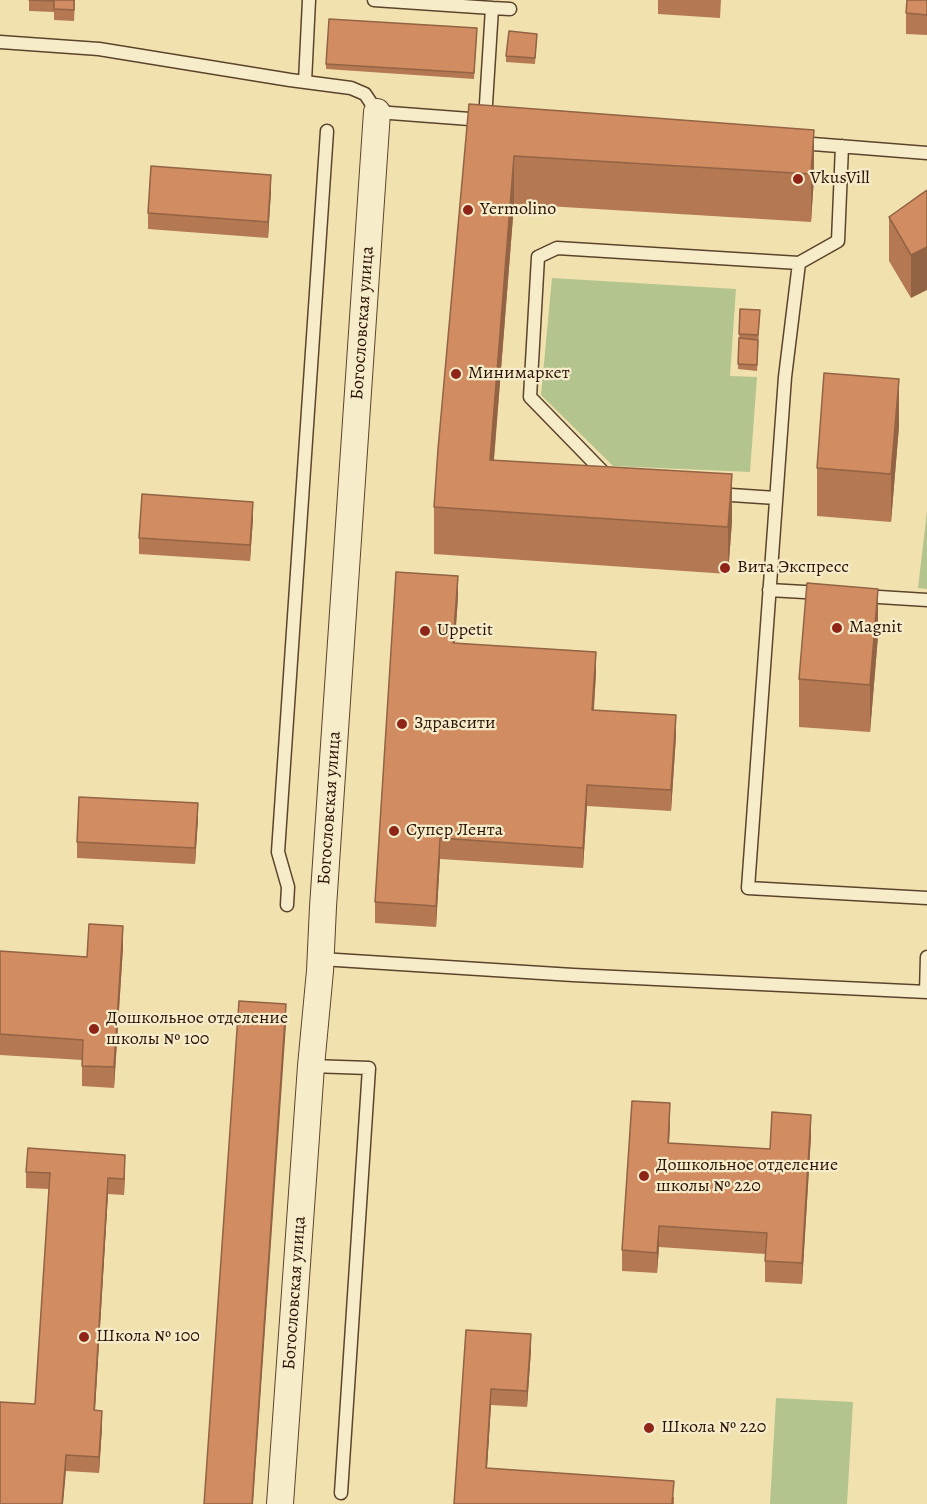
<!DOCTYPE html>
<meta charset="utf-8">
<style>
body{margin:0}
canvas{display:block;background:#f1e1ae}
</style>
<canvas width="927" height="1504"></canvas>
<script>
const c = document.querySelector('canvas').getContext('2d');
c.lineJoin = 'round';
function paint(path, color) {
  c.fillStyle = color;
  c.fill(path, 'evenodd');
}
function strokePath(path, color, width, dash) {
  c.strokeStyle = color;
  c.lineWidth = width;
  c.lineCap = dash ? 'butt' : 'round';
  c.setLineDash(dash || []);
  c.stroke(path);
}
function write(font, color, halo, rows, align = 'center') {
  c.font = font + ' Alegreya,serif';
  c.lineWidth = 4.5;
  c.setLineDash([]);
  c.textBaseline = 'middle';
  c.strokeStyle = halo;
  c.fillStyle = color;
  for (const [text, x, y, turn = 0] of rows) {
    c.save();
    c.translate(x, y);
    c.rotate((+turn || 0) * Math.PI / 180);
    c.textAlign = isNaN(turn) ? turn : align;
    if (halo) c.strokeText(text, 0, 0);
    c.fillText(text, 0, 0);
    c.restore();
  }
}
paint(new Path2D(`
 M552 278 736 289 730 376 757 377 750 472 613 466 541 395Z
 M927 511V589L918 588Z
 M776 1398 853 1402 847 1504H770Z`), '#b4c48f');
const service = new Path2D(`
 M374 0 492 8 485 120
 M492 8 510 9
 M0 42 99 49 290 80 351 88 365 94 377 112 483 120
 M305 82 309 0
 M800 143 927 153
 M842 146 838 241 799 263 785 377 748 888 927 898
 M607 476 530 397 538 257 557 248 799 263
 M716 494 776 498
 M769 590 822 593
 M863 596 927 600
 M287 905 288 887 278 852 327 131
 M321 959 573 975 927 992
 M926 992 927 957
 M311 1066 369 1068 341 1493`);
const minor = new Path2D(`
 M280 1504 311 1066 320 971 323 907 377 112`);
strokePath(service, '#5c442c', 15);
strokePath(minor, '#5c442c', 28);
strokePath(service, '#f6ecca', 12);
strokePath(minor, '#f6ecca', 26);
paint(new Path2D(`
 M23 0H75L74 21 54 20V12L29 11V0Z
 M658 0H721L720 18 658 14Z
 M927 0V35L906 34V13Z
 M477 28 474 79 326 69V64Z
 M537 34 535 64 506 62V56Z
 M469 104 814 130V177L811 222 514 204 494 460 732 521 728 574 434 554V507Z
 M271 191 268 238 148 229V213Z
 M923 192 911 298 889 261V217Z
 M740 309 760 310 757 371 738 369Z
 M899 426 891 522 817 516V468Z
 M253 518 250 561 139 554V538Z
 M458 597 455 643 596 673 594 710 676 736 671 811 587 806 583 868 440 859 436 927 375 923V902Z
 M878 636 870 732 799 727V679Z
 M198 819 195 864 77 858V842Z
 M123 947 114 1088 82 1086V1060L0 1055V951L87 957Z
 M670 1124 669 1143 770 1149 811 1136 802 1284 765 1282V1254L659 1247 657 1273 622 1271V1250Z
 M125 1171 124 1195 108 1194 95 1410 102 1427 99 1473 66 1471 35 1404 49 1189 26 1188V1172Z
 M466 1330 531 1350 527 1407 491 1405 487 1468 674 1497V1504H454Z`), '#b47953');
paint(new Path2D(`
 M814 130V177L811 222V174Z
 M514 156V204L490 507V460Z
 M271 175V191L268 238V222Z
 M927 247V290L911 298V255Z
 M899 379V426L891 522V474Z
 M732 474V521L728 574V527Z
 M253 502V518L250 561V545Z
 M458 576V597L453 664V643Z
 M878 589V636L870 732V685Z
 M596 652V673L592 731V710Z
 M676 715V736L671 811V790Z
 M587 785V806L583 868V848Z
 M198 803V819L195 864V848Z
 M440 838V859L436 927V906Z
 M123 926V947L114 1088V1067Z
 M286 1004V1025L253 1504H252Z
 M670 1103V1124L668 1163V1143Z
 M811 1115V1136L802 1284V1263Z
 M125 1155V1171L124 1195V1179Z
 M108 1178V1194L94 1426V1410Z
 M659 1226V1247L657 1273V1253Z
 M531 1334V1350L527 1407V1391Z
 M491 1389V1405L486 1484V1468Z
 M102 1411V1427L99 1473V1457Z
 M66 1455V1471L63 1504H62Z`), '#926344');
const building = new Path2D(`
 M29 0H74V10L54 9V1Z
 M907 0H927V15L906 13Z
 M329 19 477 28 474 73 326 64Z
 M509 31 537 34 535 58 506 56Z
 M469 104 814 130 811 174 514 156 490 460 732 474 728 527 434 507 438 449Z
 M151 166 271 175 268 222 148 213Z
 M927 190V247L911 255 889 217Z
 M740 309 760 310 758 335 739 334Z
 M739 338 758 340 757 365 738 364Z
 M824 373 899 379 891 474 817 468Z
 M142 494 253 502 250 545 139 538Z
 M396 572 458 576 453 643 596 652 592 710 676 715 671 790 587 785 583 848 440 838 436 906 375 902Z
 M807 583 878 589 870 685 799 679Z
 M79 797 198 803 195 848 77 842Z
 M89 924 123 926 114 1067 82 1066 83 1040 0 1034V951L87 957Z
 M239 1001 286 1004 252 1504H204Z
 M632 1101 670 1103 668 1143 770 1149 772 1112 811 1115 802 1263 765 1261 767 1233 659 1226 657 1253 622 1250Z
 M28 1148 125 1155 124 1179 108 1178 94 1410 102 1411 99 1457 66 1455 62 1504H0V1402L35 1404 50 1173 26 1172Z
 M466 1330 531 1334 527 1391 491 1389 486 1468 674 1481 672 1504H454Z`);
paint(building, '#d18d61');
strokePath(building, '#926344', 1.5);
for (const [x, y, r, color] of [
 [798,179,6,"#8f2418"],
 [468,210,6,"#8f2418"],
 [456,374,6,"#8f2418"],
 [725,568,6,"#8f2418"],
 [837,628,6,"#8f2418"],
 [425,631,6,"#8f2418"],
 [402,724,6,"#8f2418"],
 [394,831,6,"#8f2418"],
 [94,1029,6,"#8f2418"],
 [644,1176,6,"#8f2418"],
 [84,1337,6,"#8f2418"],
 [649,1428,6,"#8f2418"]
]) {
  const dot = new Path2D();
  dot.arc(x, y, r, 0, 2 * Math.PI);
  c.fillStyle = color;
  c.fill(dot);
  strokePath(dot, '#f6ecca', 2);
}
write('18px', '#2a1000', '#f6ecca', [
 ["VkusVill",810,179],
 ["Yermolino",480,210],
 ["Минимаркет",468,374],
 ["Вита Экспресс",737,568],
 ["Magnit",849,628],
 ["Uppetit",437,631],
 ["Здравсити",414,724],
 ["Супер Лента",406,831],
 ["Дошкольное отделение",106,1019],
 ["школы № 100",106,1040],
 ["Дошкольное отделение",656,1166],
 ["школы № 220",656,1187],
 ["Школа № 100",96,1337],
 ["Школа № 220",661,1428]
], 'left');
write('18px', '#2a1000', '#f6ecca', [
 ["Богословская улица",363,323,-86],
 ["Богословская улица",330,808,-86],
 ["Богословская улица",295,1293,-86]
]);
</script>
